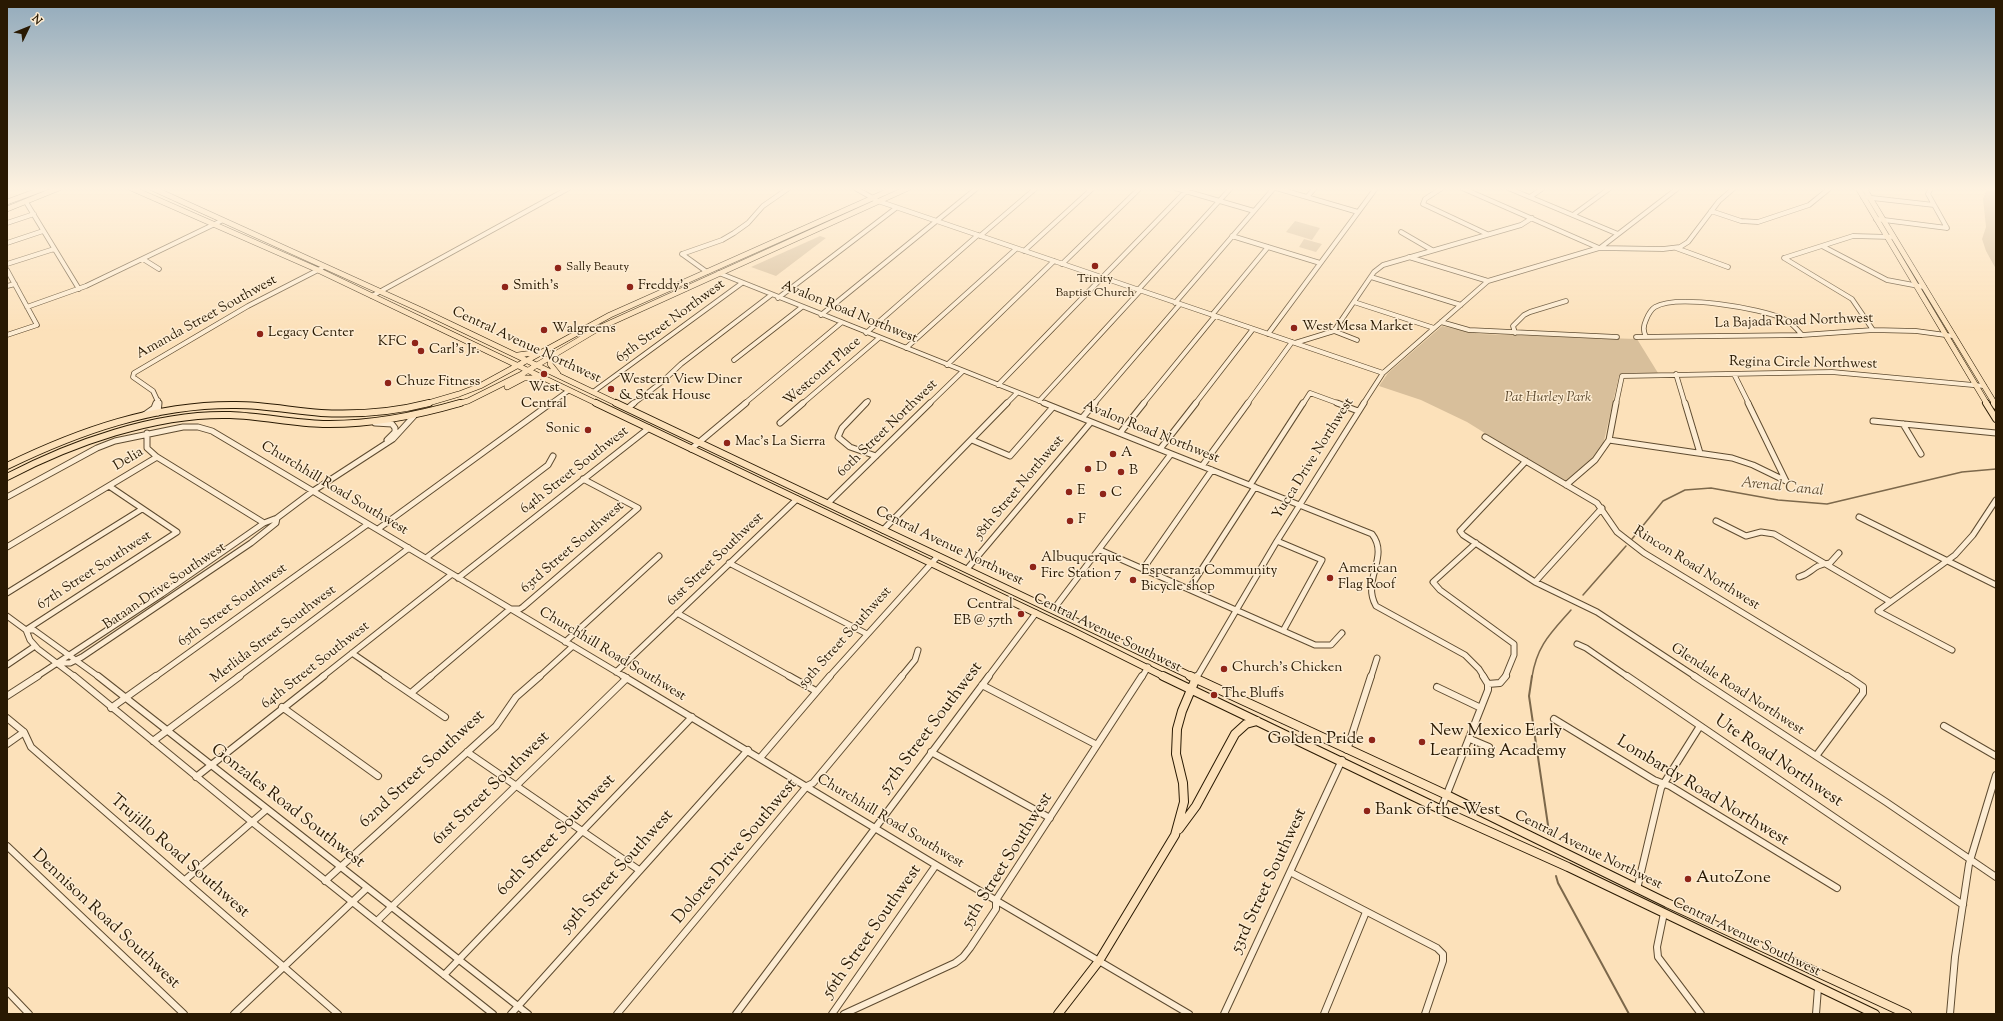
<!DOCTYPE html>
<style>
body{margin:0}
#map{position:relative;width:2003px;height:1021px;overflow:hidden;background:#fce1ba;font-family:"Sorts Mill Goudy",serif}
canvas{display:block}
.frame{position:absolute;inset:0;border:8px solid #291902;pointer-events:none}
.north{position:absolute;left:8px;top:8px;width:40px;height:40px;-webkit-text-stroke:3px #fdecd2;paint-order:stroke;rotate:47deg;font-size:11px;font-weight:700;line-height:16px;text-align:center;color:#291902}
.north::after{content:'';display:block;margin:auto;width:14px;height:18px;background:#291902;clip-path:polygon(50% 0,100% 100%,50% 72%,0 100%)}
</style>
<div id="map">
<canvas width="2003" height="1021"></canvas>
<div class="frame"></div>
<div class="north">N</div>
</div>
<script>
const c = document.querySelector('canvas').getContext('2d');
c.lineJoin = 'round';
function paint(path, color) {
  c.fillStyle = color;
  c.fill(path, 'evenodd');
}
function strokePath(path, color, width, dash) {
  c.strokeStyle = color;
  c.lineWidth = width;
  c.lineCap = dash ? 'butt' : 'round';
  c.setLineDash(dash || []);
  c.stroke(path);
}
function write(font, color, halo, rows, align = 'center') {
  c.font = font + ' "Sorts Mill Goudy",serif';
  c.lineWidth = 3;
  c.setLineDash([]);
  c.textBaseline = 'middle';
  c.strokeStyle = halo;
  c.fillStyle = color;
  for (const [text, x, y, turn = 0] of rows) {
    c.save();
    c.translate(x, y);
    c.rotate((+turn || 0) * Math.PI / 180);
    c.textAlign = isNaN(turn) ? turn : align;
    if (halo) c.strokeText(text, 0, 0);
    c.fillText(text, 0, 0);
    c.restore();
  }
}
paint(new Path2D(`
 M1987 188H1996V269L1986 251 1982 239 1986 227 1983 199Z
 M1295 221 1320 228 1312 240 1286 232Z
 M820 236 826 238 776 276 751 267Z
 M1304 239 1322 244 1316 252 1299 247Z
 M1442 326 1480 334 1637 339 1658 373H1623L1619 376 1603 445 1596 456 1564 482 1467 422 1421 400 1379 386 1388 373Z`), '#d8bf9b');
strokePath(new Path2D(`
 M1632 539 1663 501 1685 490 1711 488 1778 500 1827 504 1962 472 1996 469
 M1583 595 1626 546
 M1532 677C1537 645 1551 633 1571 610`), '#7c684b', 1.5);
strokePath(new Path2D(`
 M1532 676 1529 696 1549 832
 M1556 876 1558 883 1629 1014`), '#7c684b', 2);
const minorFar2 = new Path2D(`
 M855 188 878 201 1383 373
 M1175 188 1254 211
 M1276 188 1358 212
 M1442 188 1425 199 1423 204 1487 234
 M1462 188 1599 248
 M1508 188 1618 234
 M1931 188 1928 194 1947 228
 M1307 197 1315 188
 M1530 197 1543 188
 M1863 197 1934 205
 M26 202 79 289
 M1711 211 1741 221 1758 222 1809 205 1830 188
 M1573 215 1610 188
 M1876 219 1947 228
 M7 223 34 214
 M1401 232 1432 250
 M980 236 1036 188
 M1232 236 1320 263
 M7 243 43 231
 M1822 246 1887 280 1924 287
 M1600 248 1678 188
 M1676 248 1728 267
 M1024 251 1093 188
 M682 254 722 240 734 233 748 223 763 206 789 188
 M682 254 707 272
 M1409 257 1488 281
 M1784 258 1852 299 1873 330
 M1784 258 1853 236 1891 237
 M143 259 159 269
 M7 264 54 249
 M1062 264 1140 188
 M7 270 37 325 7 335
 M719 273 1047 404
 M1371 277 1461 305
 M7 286 15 284
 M1138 290 1231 188
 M372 296 569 188
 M778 298 896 208
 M1354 302 1434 328
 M1175 303 1274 188
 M27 307 86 286 221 221
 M821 315 977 188
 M1212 315 1268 247
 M1441 322 1469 330 1617 337
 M1334 331 1357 340
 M866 333 978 235
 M1515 333 1513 326 1524 315 1530 312 1566 301
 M1268 334 1376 188
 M1636 337 1802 335 1873 330 1916 331 1953 336
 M1646 337C1643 330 1643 327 1646 320 1648 315 1650 310 1655 307 1677 294 1760 308 1784 319 1791 322 1797 329 1802 335
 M1295 343 1334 331 1374 272 1383 265 1521 225 1532 218
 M906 348 1016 249
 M734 360 802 307
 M947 365 1054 261
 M1676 374 1685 404
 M1734 374 1749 404
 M998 385 1189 188
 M593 392 742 283
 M1039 401 1140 291
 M156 404 158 400
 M159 404 153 391 133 377 134 373 248 306 322 268
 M550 404 568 391
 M633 404 663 381 681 364 771 295
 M744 404 841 323
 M802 404 879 338
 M865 404 868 401
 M929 404 963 371
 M1006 404 1017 393
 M1094 404 1180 304
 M1143 404 1215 316
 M1195 404 1253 329
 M1247 404 1292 342
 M1303 404 1310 393 1340 404
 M1363 404 1383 373 1488 281 1599 248 1663 249 1680 247 1688 242 1719 201 1734 188
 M1616 404 1622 376 1832 372 1984 386`);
const minorFar1 = new Path2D(`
 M866 403 842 428 838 437 850 447 876 456
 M1044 403 1372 534C1390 557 1361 580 1376 606L1465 655 1479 669 1484 677
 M1337 403 1358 411
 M1685 403 1700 453
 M1748 403 1786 481
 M628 408 634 403
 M158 413 159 403
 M144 415 154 408 156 403
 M1082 418 1095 403
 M1873 421 1996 433
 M375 423 392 424 395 428V432L387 440
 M780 423 803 403
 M1903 424 1921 454
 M147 433V448L157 457 264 523
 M1120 433 1144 403
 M1485 437 1597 503 1617 532 1644 553 1848 677
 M972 440 1010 456 1053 407
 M1609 440 1732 458 1753 465 1786 481
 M691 449 746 403
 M1160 449 1196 403
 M1526 461 1460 531 1463 535 1535 582 1597 612 1696 677
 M1202 466 1248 403
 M1250 485 1303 403
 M1566 485 1595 460 1609 440 1616 403
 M7 497 97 448 115 441 183 427H198L212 431 625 677
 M828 503 930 403
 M1859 517 1996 585
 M1716 521 1746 536 1761 532 1774 534 1889 601
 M378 529 551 403
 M883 530 1007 403
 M1277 541 1322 560 1283 631
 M1476 543 1433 582 1440 590 1514 644V655L1505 677
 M7 547 157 457
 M1100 550 1315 645H1331L1342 633
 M426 558 548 465 553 456
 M729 563 867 634
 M967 569 1091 422
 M1143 569 1212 470
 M1799 577C1814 573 1811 565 1830 563L1839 553
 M458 578 649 428
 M1535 582 1602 508
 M1189 589 1255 487
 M7 593 142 509
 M1053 610 1171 454
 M677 613 791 677
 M7 616 26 630 30 640 38 649 75 677
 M26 630H34L99 677
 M26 630 177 532 109 486
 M565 642 659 556
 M1577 644 1586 648 1628 677
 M1952 650 1878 611 1955 555 1973 535 1996 500
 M352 653 387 677
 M58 663H70L82 657 251 543 276 523 277 518
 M7 665 35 646
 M616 672 797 499
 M36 677 162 594 264 523 277 518 313 491 393 439 414 416
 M155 677 368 524
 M238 677 409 548
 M322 677 452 574
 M430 677 510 609H520L523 607 638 508 583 479
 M539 677 573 646
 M829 677 938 556
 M901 677 915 660 918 650
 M988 677 1036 613
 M1142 677 1148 667
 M1197 677 1277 541 1364 403
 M1371 677 1377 658`);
const minor = new Path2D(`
 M74 676 252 822 493 1014
 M98 676 528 1014
 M385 676 445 717
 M623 676 936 865 1189 1014
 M789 676 816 691
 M1483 676 1488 684
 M1627 676 1963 905
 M1694 676 1886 802 1996 877
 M1196 678 1197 676
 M1488 684 1500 683 1506 676
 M982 685 1097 745
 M1437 687 1481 708
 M411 693 431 676
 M7 696 38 676
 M282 707 378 776
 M111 708 156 676
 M7 718 24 732 31 747 338 1014
 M1554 719 1654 780 1670 786 1837 888
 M1944 726 1996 756
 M1470 739 1489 747
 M153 741 240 676
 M7 744 24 732
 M1347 750 1371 676
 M467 752 639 870
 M931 752 1050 818
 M1816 756 1863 693V687L1847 676
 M760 758 830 676
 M196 777 324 676
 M1441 809 1488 690V684
 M7 846 184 1014
 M1290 872 1437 948 1443 954V961L1425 1014
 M185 880 267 809
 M325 881 496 726 516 697 540 676
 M1637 889 1661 788 1700 726
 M1664 913 1657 947 1658 957 1701 1014
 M377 921 627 678
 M444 975 692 717
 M7 991 29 1014
 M234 1014 367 888
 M511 1014 748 750
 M617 1014 807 786 813 783 902 676
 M736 1014 989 676
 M832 1014 936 865
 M844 1014 955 963 963 957 970 948 996 909V900L1142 676
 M1224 1014 1342 760
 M1324 1014 1366 912
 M1816 1014 1818 988
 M1950 1014 1955 957 1969 864 1996 775`);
const majorFar2 = new Path2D(`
 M131 188 318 270 598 404
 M152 188 421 310 618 404
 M1858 188 1987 404
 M1864 188 1995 404
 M7 202 45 188
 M7 209 59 188
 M555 354 551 358 550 364 558 374
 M518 355 540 352
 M507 387 524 378H538
 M425 404 459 394 480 386 610 315 895 188
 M457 404 468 401 522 374 599 328 908 188`);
const majorFar1 = new Path2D(`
 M596 403 1073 631 1165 677
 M616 403 1193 677
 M1986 403 1996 419
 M1994 403 1996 406
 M7 466C79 431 155 404 236 405 265 405 293 411 321 413 358 415 394 412 429 403
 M7 477C72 443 156 413 230 415 261 416 292 423 323 424 371 425 415 416 460 403`);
const major = new Path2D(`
 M1163 676 1450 814 1568 867 1875 1014
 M1190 676 1447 795 1667 903 1907 1014
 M1179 829 1196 806 1235 734 1246 724 1257 721
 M1058 1014 1099 961 1175 835 1184 802 1183 783 1176 754 1177 729 1182 711 1196 678`);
strokePath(minorFar2, '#5e4b30', 5.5);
strokePath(minorFar1, '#5e4b30', 7);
strokePath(minor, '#5e4b30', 8);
strokePath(majorFar2, '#291902', 6);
strokePath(majorFar1, '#291902', 8);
strokePath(major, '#291902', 10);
strokePath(minorFar2, '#fdecd2', 4);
strokePath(minorFar1, '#fdecd2', 5);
strokePath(minor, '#fdecd2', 6);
strokePath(majorFar2, '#fce1ba', 5);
strokePath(majorFar1, '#fce1ba', 6);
strokePath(major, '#fce1ba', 8);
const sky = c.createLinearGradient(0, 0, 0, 331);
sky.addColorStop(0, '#93abbc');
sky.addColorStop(0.57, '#fef2e0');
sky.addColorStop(1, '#fef2e000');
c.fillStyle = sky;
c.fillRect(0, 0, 2003, 331);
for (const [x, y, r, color] of [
 [1095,266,4,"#8f2418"],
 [558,268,4,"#8f2418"],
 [505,287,4,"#8f2418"],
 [630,287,4,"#8f2418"],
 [1294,328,4,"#8f2418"],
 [544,330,4,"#8f2418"],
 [260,334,4,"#8f2418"],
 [415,343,4,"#8f2418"],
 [421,351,4,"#8f2418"],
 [544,374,4,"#8f2418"],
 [388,383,4,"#8f2418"],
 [611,389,4,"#8f2418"],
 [588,430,4,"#8f2418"],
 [727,443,4,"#8f2418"],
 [1113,454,4,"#8f2418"],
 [1088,469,4,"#8f2418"],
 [1121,472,4,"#8f2418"],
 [1069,492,4,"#8f2418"],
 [1103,494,4,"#8f2418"],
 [1070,521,4,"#8f2418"],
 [1033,567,4,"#8f2418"],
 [1330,578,4,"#8f2418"],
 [1133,580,4,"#8f2418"],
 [1021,614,4,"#8f2418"],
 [1224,669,4,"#8f2418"],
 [1214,695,4,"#8f2418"],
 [1372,740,4,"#8f2418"],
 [1422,742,4,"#8f2418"],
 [1367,811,4,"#8f2418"],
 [1688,879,4,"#8f2418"]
]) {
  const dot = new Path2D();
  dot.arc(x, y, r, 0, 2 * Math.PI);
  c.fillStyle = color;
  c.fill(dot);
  strokePath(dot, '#fdecd2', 1.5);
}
write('12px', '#291902', '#fdecd2', [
 ["Sally Beauty",566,268],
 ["Trinity",1095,280,"center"],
 ["Baptist Church",1095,294,"center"]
], 'left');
write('14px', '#291902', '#fdecd2', [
 ["Smith's",513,287],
 ["Freddy's",638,287],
 ["West Mesa Market",1302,328],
 ["Walgreens",552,330],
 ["Legacy Center",268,334],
 ["KFC",407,343,"right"],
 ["Carl's Jr.",429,351],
 ["Western View Diner",619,381],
 ["& Steak House",619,397],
 ["Chuze Fitness",396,383],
 ["West",544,389,"center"],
 ["Central",544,405,"center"],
 ["Sonic",580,430,"right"],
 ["Mac's La Sierra",735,443],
 ["A",1121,454],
 ["D",1096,469],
 ["B",1129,472],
 ["E",1077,492],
 ["C",1111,494],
 ["F",1078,521],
 ["Albuquerque",1041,559],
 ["Fire Station 7",1041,575],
 ["American",1338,570],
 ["Flag Roof",1338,586],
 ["Esperanza Community",1141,572],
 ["Bicycle shop",1141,588],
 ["Central",1013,606,"right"],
 ["EB @ 57th",1013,622,"right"],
 ["Church's Chicken",1232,669],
 ["The Bluffs",1222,695]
], 'left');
write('14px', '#291902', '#fdecd2', [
 ["Avalon Road Northwest",849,313,22],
 ["Amanda Street Southwest",207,318,-29],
 ["65th Street Northwest",671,322,-36],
 ["La Bajada Road Northwest",1794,322,-2],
 ["Central Avenue Northwest",526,346,25],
 ["Regina Circle Northwest",1803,364,1],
 ["Westcourt Place",823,372,-41],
 ["60th Street Northwest",888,429,-44],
 ["Avalon Road Northwest",1151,433,22],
 ["Yucca Drive Northwest",1314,459,-58],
 ["Delia",129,460,-31],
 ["64th Street Southwest",575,471,-38],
 ["58th Street Northwest",1020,488,-50],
 ["Churchhill Road Southwest",334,489,31],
 ["Central Avenue Northwest",949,547,26],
 ["63rd Street Southwest",573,548,-41],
 ["61st Street Southwest",716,560,-44],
 ["Rincon Road Northwest",1696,569,32],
 ["67th Street Southwest",95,571,-33],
 ["Bataan Drive Southwest",165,587,-34],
 ["65th Street Southwest",233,606,-36],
 ["Central Avenue Southwest",1107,634,26],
 ["Merlida Street Southwest",274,635,-37],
 ["59th Street Southwest",846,638,-48],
 ["Churchhill Road Southwest",612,655,31],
 ["64th Street Southwest",316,666,-38],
 ["Glendale Road Northwest",1737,690,33],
 ["Churchhill Road Southwest",890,822,31],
 ["Central Avenue Northwest",1588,851,26],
 ["Central Avenue Southwest",1746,938,26]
]);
write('italic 14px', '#5e4b30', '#fdecd2', [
 ["Pat Hurley Park",1548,399]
]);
write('italic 15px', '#614e32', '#fdecd2', [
 ["Arenal Canal",1782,488,6]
]);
write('17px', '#291902', '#fdecd2', [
 ["57th Street Southwest",932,728,-53],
 ["Ute Road Northwest",1778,762,34],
 ["62nd Street Southwest",423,770,-43],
 ["61st Street Southwest",492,789,-44],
 ["Lombardy Road Northwest",1702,792,31],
 ["Gonzales Road Southwest",287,807,38],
 ["60th Street Southwest",557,836,-46],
 ["Dolores Drive Southwest",736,852,-50],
 ["Trujillo Road Southwest",179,857,41],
 ["55th Street Southwest",1008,861,-58],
 ["59th Street Southwest",618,872,-48],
 ["53rd Street Southwest",1270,881,-65],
 ["Dennison Road Southwest",105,920,43],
 ["56th Street Southwest",873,932,-55]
]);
write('17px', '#291902', '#fdecd2', [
 ["New Mexico Early",1430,732],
 ["Learning Academy",1430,752],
 ["Golden Pride",1364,740,"right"],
 ["Bank of the West",1375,811],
 ["AutoZone",1696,879]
], 'left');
</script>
